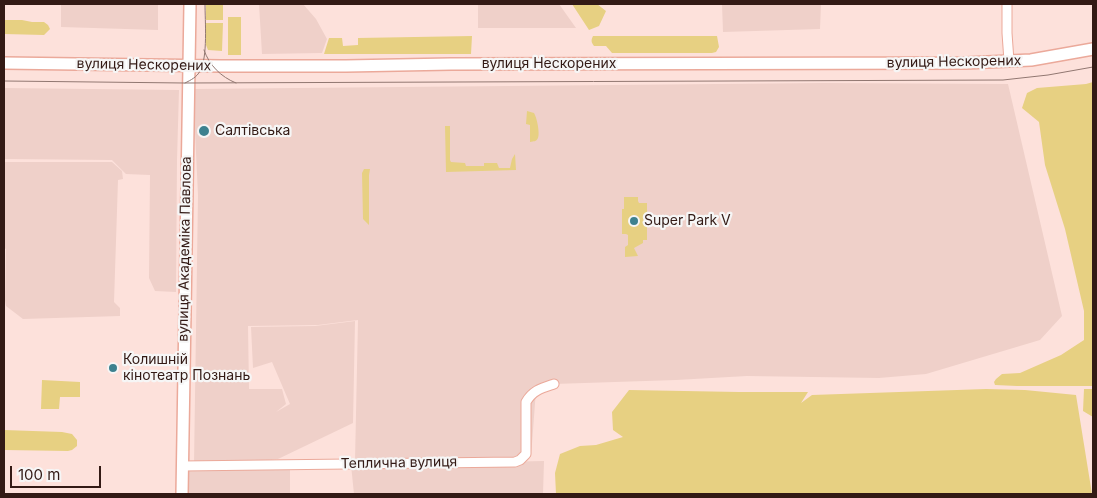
<!DOCTYPE html>
<meta charset="utf-8">
<style>
body{margin:0}
#map{position:relative;width:1097px;height:498px;overflow:hidden;background:#fde1db;font-family:Inter,sans-serif}
canvas{display:block}
.frame{position:absolute;inset:0;border:5px solid #331a15;pointer-events:none}
.scale{position:absolute;left:10px;top:466px;width:91px;height:22px;box-sizing:border-box;border:2px solid #331a15;border-top:0;padding-left:6px;font-size:15px;line-height:18px;white-space:nowrap;color:#331a15;-webkit-text-stroke:4px #f6f6f6;paint-order:stroke}
</style>
<div id="map">
<canvas width="1097" height="498"></canvas>
<div class="frame"></div>
<div class="scale">100 m</div>
</div>
<script>
const c = document.querySelector('canvas').getContext('2d');
c.lineJoin = 'round';
function paint(path, color) {
  c.fillStyle = color;
  c.fill(path, 'evenodd');
}
function strokePath(path, color, width, dash) {
  c.strokeStyle = color;
  c.lineWidth = width;
  c.lineCap = dash ? 'butt' : 'round';
  c.setLineDash(dash || []);
  c.stroke(path);
}
function write(font, color, halo, rows, align = 'center') {
  c.font = font + ' Inter,sans-serif';
  c.lineWidth = 4.5;
  c.setLineDash([]);
  c.textBaseline = 'middle';
  c.strokeStyle = halo;
  c.fillStyle = color;
  for (const [text, x, y, turn = 0] of rows) {
    c.save();
    c.translate(x, y);
    c.rotate((+turn || 0) * Math.PI / 180);
    c.textAlign = isNaN(turn) ? turn : align;
    if (halo) c.strokeText(text, 0, 0);
    c.fillText(text, 0, 0);
    c.restore();
  }
}
paint(new Path2D(`
 M61 4H158V30L61 27Z
 M259 4H303L316 19 327 39 322 53 262 54Z
 M478 4H559L576 28H478Z
 M722 4H821L820 29 723 32Z
 M823 83 1008 84 1062 316 1040 340 926 374 879 378 747 376 676 380 554 384 536 390 531 457 355 461 358 320 318 325 248 326 249 389H282L286 404 276 412 290 404 272 362 253 368 251 327 315 326 355 321 353 423 278 459 252 462 194 464 198 195 193 89Z
 M4 88 179 90 177 160 176 292 155 291 149 278 150 175 126 174 112 160 4 159Z
 M4 162H112L122 171 123 179 118 180 114 302 120 308V316L23 319 6 306 5 300 6 249 4 248Z
 M544 461 543 494H354L351 465Z
 M290 467V494H187V468Z`), '#efd0c9');
paint(new Path2D(`
 M206 4H223V20H206Z
 M572 4H597L606 11 599 26 589 30Z
 M228 17H241V55H228Z
 M4 20H22L32 22H44L48 25 50 29 44 35 4 34Z
 M205 23H223L222 51 208 50 206 45Z
 M472 36 471 54H324L329 38H342L343 46 358 45V38Z
 M593 36H717L719 47 716 52 712 53H612L606 46H594C591 42 591 40 593 36Z
 M1093 82V386H1017L995 385 994 382 996 379 1002 374 1020 373 1061 355 1084 340V311L1065 229 1045 165 1039 122 1022 108 1027 93 1037 88 1086 84Z
 M527 111 534 113C537 118 540 133 538 138 536 142 534 141 530 142V125L526 124Z
 M445 126H450V160L451 162 465 163 466 166H484V163H497L499 168H510L512 159 515 154 516 170 446 172Z
 M364 169H370L369 175V225L363 219 362 173Z
 M624 197H638V201L639 203H647V240H643V243L634 248 638 256 625 257V247L628 245V235L626 234H622V209H624Z
 M42 380 80 382V397H60L59 409H41Z
 M986 389 1025 390 1076 395 1092 494H556L555 473 560 454 580 446 596 445 623 437 613 430 612 412 629 390 739 392H808L801 403 812 395Z
 M1084 389H1093V417L1083 411Z
 M4 430 62 432 72 434 77 440V446L72 450 68 451 4 450Z`), '#e7d082');
const minor = new Path2D(`
 M1007 4V33L1009 61
 M182 466 515 462 520 460 526 454V402C533 390 542 388 554 384`);
const major = new Path2D(`
 M4 63 221 66H346L451 64 966 63 1031 60 1093 49
 M182 494 190 4`);
strokePath(minor, '#eba99a', 11);
strokePath(major, '#eba99a', 14);
strokePath(minor, '#fff', 9);
strokePath(major, '#fff', 11);
strokePath(new Path2D(`
 M204 50C209 65 221 77 236 83
 M4 81 184 83 1003 80 1048 75 1093 67
 M185 83C191 80 197 77 200 71 208 57 205 21 205 4`), '#917771', 1);
for (const [x, y, r, color] of [
 [204,131,6,"#3d818f"],
 [634,221,5,"#3d818f"],
 [113,368,5,"#3d818f"]
]) {
  const dot = new Path2D();
  dot.arc(x, y, r, 0, 2 * Math.PI);
  c.fillStyle = color;
  c.fill(dot);
  strokePath(dot, '#f6f6f6', 2);
}
write('14px', '#331a15', '#f6f6f6', [
 ["вулиця Нескорених",954,62,-1],
 ["вулиця Нескорених",549,64],
 ["вулиця Нескорених",144,65,1],
 ["вулиця Академіка Павлова",185,249,-89],
 ["Теплична вулиця",399,463,-1]
]);
write('14px', '#331a15', '#f6f6f6', [
 ["Салтівська",215,131],
 ["Super Park V",644,221],
 ["Колишній",123,360],
 ["кінотеатр Познань",123,376]
], 'left');
</script>
